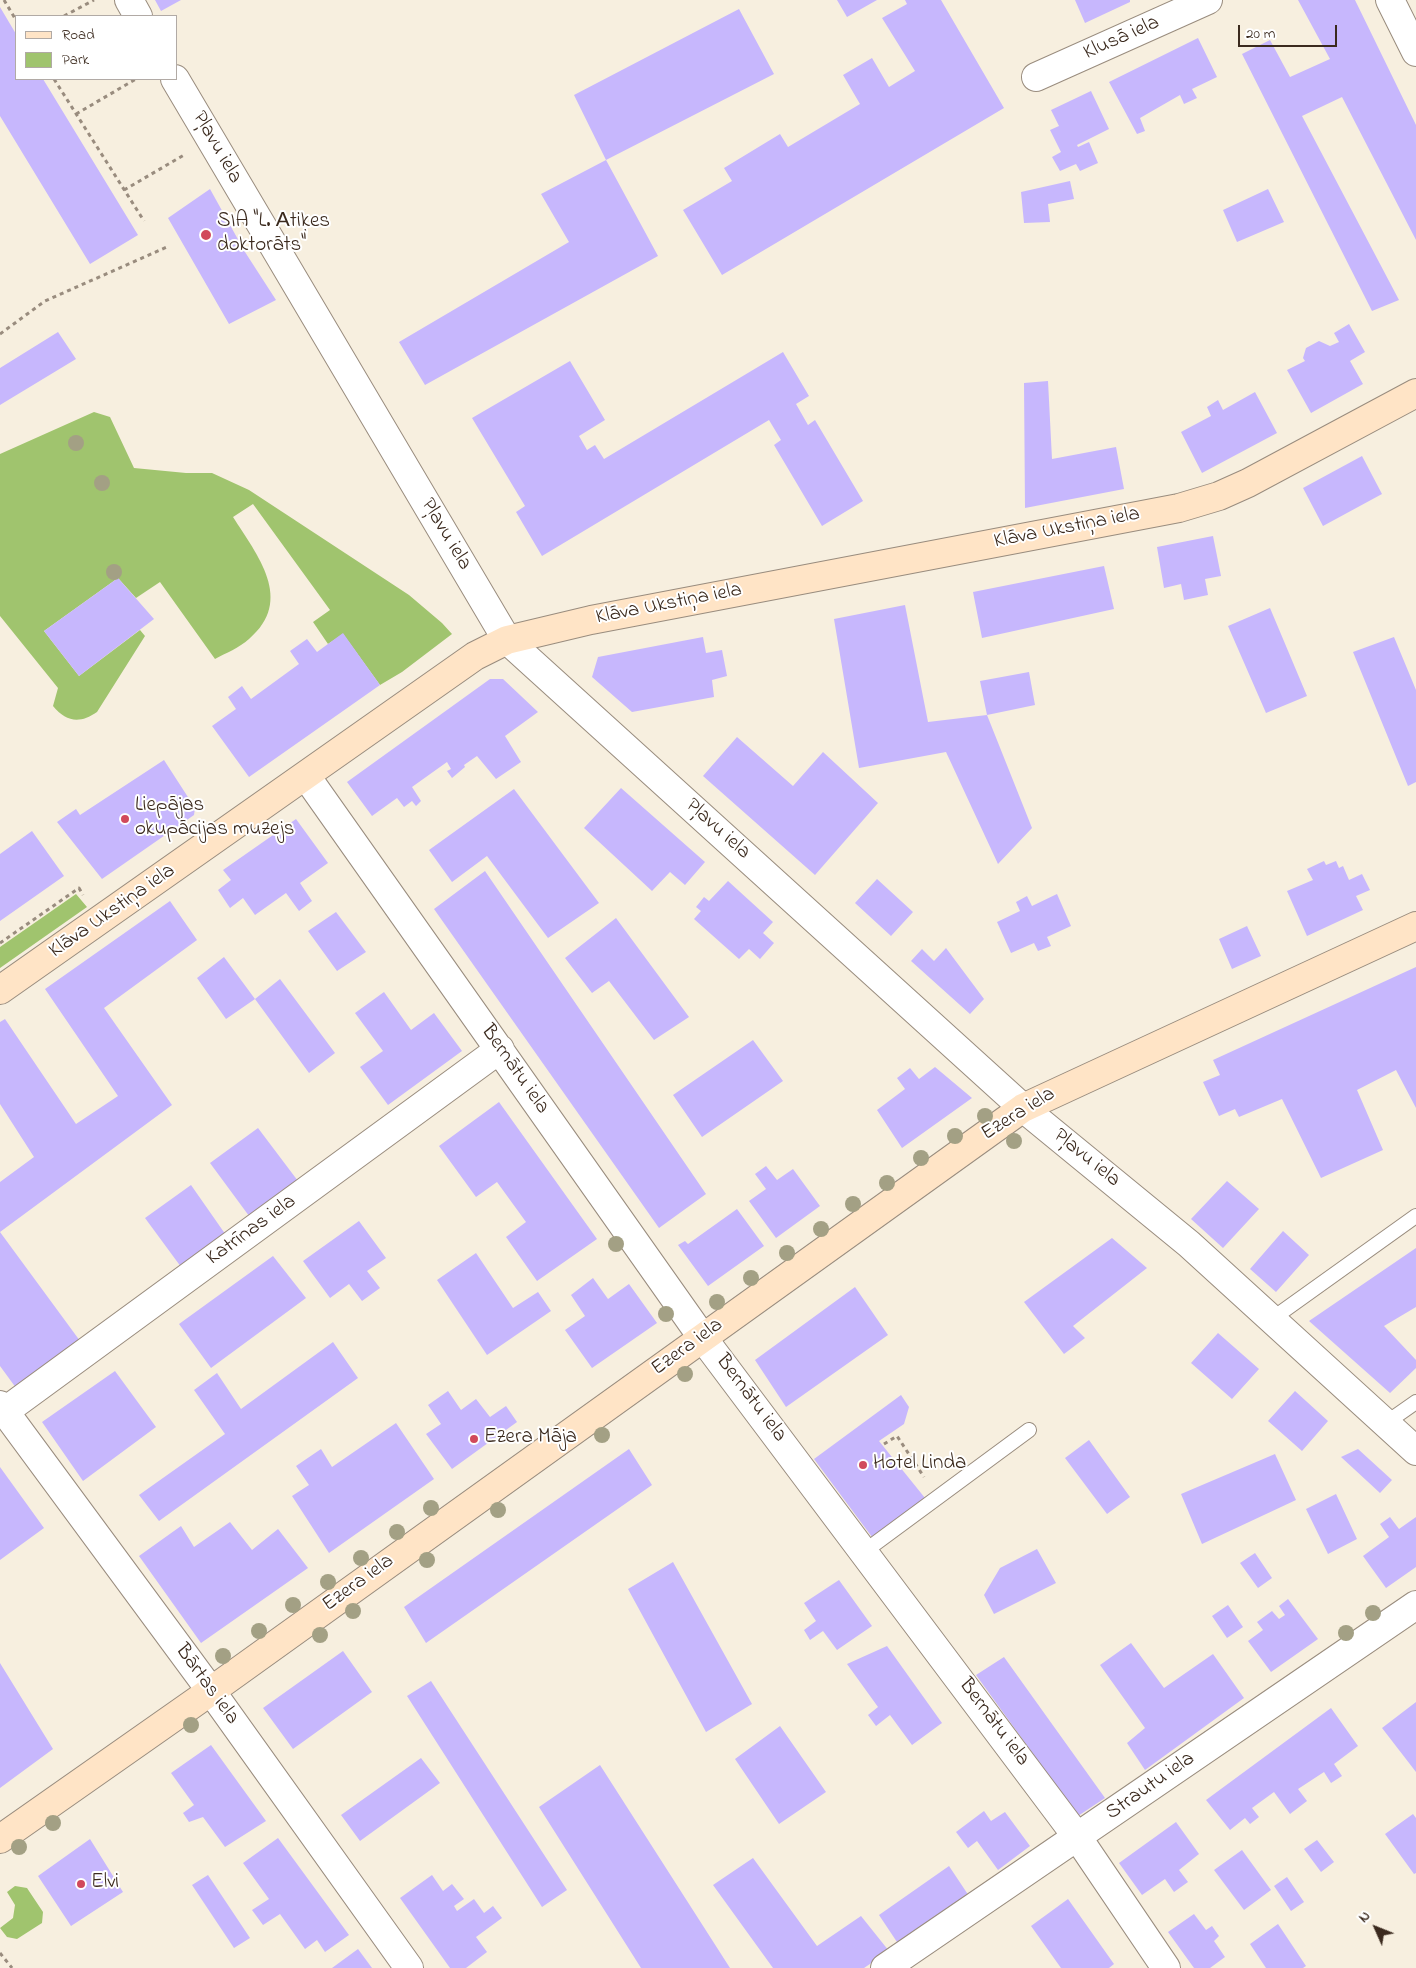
<!DOCTYPE html>
<meta charset="utf-8">
<style>
body{margin:0}
#map{position:relative;width:1416px;height:1968px;overflow:hidden;background:#f7efdf;font-family:"Indie Flower",sans-serif}
canvas{display:block}
.legend{position:absolute;left:15px;top:15px;width:162px;height:65px;box-sizing:border-box;background:#fff;border:1px solid #b1aaa5;margin:0;padding:6px 9px;list-style:none;font-size:15px;color:#3b2a1e}
.legend li{display:flex;align-items:center;gap:10px;height:25px}
.legend b{width:25px;border:1px solid #b1aaa5}
.north{position:absolute;left:1351px;top:1903px;width:50px;height:50px;-webkit-text-stroke:4px #fff;paint-order:stroke;rotate:314deg;font-size:14px;font-weight:700;line-height:20px;text-align:center;color:#3b2a1e}
.north::after{content:'';display:block;margin:auto;width:18px;height:22px;background:#3b2a1e;clip-path:polygon(50% 0,100% 100%,50% 72%,0 100%)}
.scale{position:absolute;left:1238px;top:25px;width:99px;height:22px;box-sizing:border-box;border:2px solid #3b2a1e;border-top:0;padding-left:6px;font-size:15px;line-height:18px;white-space:nowrap;color:#3b2a1e;-webkit-text-stroke:4px #fff;paint-order:stroke}
</style>
<div id="map">
<canvas width="1416" height="1968"></canvas>
<ul class="legend">
<li><b style="height:6px;background:#ffe4c6"></b>Road</li>
<li><b style="height:14px;background:#a0c46e"></b>Park</li>
</ul>
<div class="north">N</div>
<div class="scale">20 m</div>
</div>
<script>
const c = document.querySelector('canvas').getContext('2d');
c.lineJoin = 'round';
function paint(path, color) {
  c.fillStyle = color;
  c.fill(path, 'evenodd');
}
function strokePath(path, color, width, dash) {
  c.strokeStyle = color;
  c.lineWidth = width;
  c.lineCap = dash ? 'butt' : 'round';
  c.setLineDash(dash || []);
  c.stroke(path);
}
function write(font, color, halo, rows, align = 'center') {
  c.font = font + ' "Indie Flower",sans-serif';
  c.lineWidth = 4;
  c.setLineDash([]);
  c.textBaseline = 'middle';
  c.strokeStyle = halo;
  c.fillStyle = color;
  for (const [text, x, y, turn = 0] of rows) {
    c.save();
    c.translate(x, y);
    c.rotate((+turn || 0) * Math.PI / 180);
    c.textAlign = isNaN(turn) ? turn : align;
    if (halo) c.strokeText(text, 0, 0);
    c.fillText(text, 0, 0);
    c.restore();
  }
}
paint(new Path2D(`
 M94 412 110 417 134 468 186 473H212L249 490 409 595 442 623 452 634 402 672 380 685 343 634 328 644 313 622 330 610 253 504 233 517C257 555 295 600 249 639 239 648 226 653 215 659L160 582 136 598 118 578 44 631 79 676 140 630 145 636 97 712C80 724 66 722 53 706L58 688 0 616V454Z
 M76 894 87 907 0 968V947Z
 M15 1886 27 1888 43 1912 42 1923 17 1939 7 1937 0 1928 13 1918 15 1905 7 1892Z`), '#a0c46e');
paint(new Path2D(`
 M155 0H181L161 11Z
 M837 0H877L847 17Z
 M905 0H941L1004 108 722 275 683 210 732 181 724 168 780 134 788 147 860 104 843 75 872 58 889 87 915 71 882 18 907 4Z
 M1075 0H1130V2L1085 23Z
 M1298 0H1355L1416 125V240L1342 97 1302 116 1399 300 1372 311 1242 54 1270 40 1290 77 1330 59Z
 M0 7 16 34V79H43L138 235 90 264 0 116Z
 M739 9 774 74 606 160 574 95Z
 M1198 38 1217 77 1192 89 1197 98 1184 104 1180 95 1140 118 1145 131 1137 134 1109 82Z
 M1091 91 1109 129 1077 145 1078 147 1089 142 1098 163 1080 171 1076 164 1060 171 1052 157 1061 152 1050 130 1059 126 1051 110Z
 M606 160 658 256 425 385 399 342 569 242 541 194Z
 M1070 181 1074 199 1048 204 1050 222 1024 223 1021 192Z
 M210 189 245 252 276 300 229 324 168 218Z
 M1268 189 1284 222 1237 242 1223 210Z
 M1349 324 1365 352 1350 361 1363 384 1311 413 1287 370 1305 361 1303 358 1306 348 1319 341 1330 346 1339 342 1334 333Z
 M58 332 76 359 0 405V368Z
 M783 352 809 396 796 404 808 425 815 420 863 501 822 526 774 445 781 440 769 420 542 556 516 512 525 506 472 418 570 361 605 420 579 436 587 450 595 445 604 459Z
 M1048 381 1052 459 1116 447 1124 489 1025 508 1024 383Z
 M1255 392 1277 433 1202 473 1181 432 1211 416 1207 407 1218 400 1223 410Z
 M1362 456 1382 494 1323 526 1303 488Z
 M1213 536 1221 576 1205 579 1208 595 1184 600 1181 584 1164 588 1157 547Z
 M1104 566 1114 609 982 638 973 592Z
 M118 578 154 619 79 676 44 631Z
 M905 605 928 722 987 715 1032 828 998 864 946 752 859 768 834 619Z
 M1270 608 1307 696 1266 713 1228 626Z
 M343 633 380 685 249 777 212 726 236 709 228 697 242 686 251 699 299 664 290 651 307 639 317 652Z
 M703 637 706 653 722 650 727 676 712 680 714 697 632 712 592 677 598 657Z
 M1394 637 1416 690V782L1408 786 1353 652Z
 M1029 672 1035 705 987 715 980 681Z
 M490 679H503L538 712 505 736 521 762 496 779 477 756 464 765 465 767 452 778 447 771 451 769 447 762 412 787 421 801 416 806 412 801 404 807 397 798 372 816 347 782Z
 M737 737 793 786 823 752 878 803 815 875 703 776Z
 M164 760 195 808 194 815 102 879 57 822 76 809 80 815Z
 M621 788 705 862 685 885 670 872 652 891 584 828Z
 M514 789 599 903 548 938 487 856 452 882 429 850Z
 M296 819 328 863 300 883 312 901 299 911 286 893 255 915 243 898 230 908 218 890 231 880 223 870Z
 M32 831 64 876 0 921V854Z
 M1324 861 1326 865 1336 861 1339 868 1343 866 1349 880 1362 874 1370 890 1356 896 1363 910 1307 936 1287 891 1313 880 1307 869Z
 M485 871 706 1194 659 1228 434 909Z
 M877 879 913 912 891 936 855 903Z
 M728 881 773 922 763 933 774 943 760 959 749 949 739 959 694 919 701 911 696 907 704 897 709 901Z
 M1057 894 1071 926 1047 937 1051 946 1038 951 1034 943 1011 953 997 922 1020 911 1016 902 1027 896 1032 906Z
 M170 901 197 940 104 1008 172 1105 0 1232 83 1345 19 1392 0 1366V1182L34 1157 0 1104V1022L5 1019 76 1124 118 1096 45 989Z
 M336 912 366 952 337 971 308 931Z
 M616 918 689 1017 654 1040 609 981 592 993 565 958Z
 M1247 926 1261 956 1232 969 1219 939Z
 M946 948 984 999 970 1014 911 961 922 949 934 961Z
 M224 957 255 999 226 1019 197 978Z
 M1416 967V1108L1396 1070 1357 1090 1383 1150 1321 1178 1282 1099 1239 1117 1235 1109 1219 1116 1203 1082 1220 1075 1213 1060Z
 M280 979 335 1053 309 1073 255 999Z
 M384 992 411 1030 434 1013 462 1051 388 1105 360 1067 383 1051 355 1013Z
 M753 1040 783 1081 702 1137 673 1095Z
 M935 1067 972 1098 902 1148 877 1110 905 1089 897 1078 910 1068 919 1079Z
 M499 1102 597 1239 537 1281 506 1237 526 1222 497 1182 476 1197 439 1146Z
 M258 1128 301 1185 252 1220 210 1163Z
 M766 1166 777 1180 793 1169 820 1206 776 1238 749 1201 766 1189 755 1174Z
 M1227 1181 1259 1209 1223 1248 1191 1219Z
 M191 1185 228 1238 184 1271 145 1218Z
 M737 1209 764 1246 708 1286 678 1245 685 1241 688 1244Z
 M359 1221 386 1258 367 1271 380 1288 362 1301 349 1284 330 1298 303 1261Z
 M1283 1231 1309 1255 1276 1292 1250 1269Z
 M1112 1238 1147 1268 1073 1326 1085 1338 1064 1354 1024 1302Z
 M1416 1248V1307L1384 1326 1416 1360V1368L1390 1393 1309 1321Z
 M476 1253 513 1308 538 1292 551 1311 487 1355 437 1280Z
 M273 1256 306 1298 211 1368 179 1324Z
 M593 1278 608 1299 629 1284 657 1323 592 1368 565 1330 585 1316 571 1295Z
 M855 1287 888 1335 786 1407 755 1360Z
 M1218 1333 1259 1369 1232 1399 1191 1363Z
 M333 1342 358 1378 159 1521 139 1495 225 1434 194 1390 217 1373 241 1409Z
 M115 1371 156 1427 83 1481 42 1422Z
 M448 1391 461 1410 476 1399 490 1417 506 1406 517 1422 452 1469 426 1434 441 1424 428 1405Z
 M1295 1391 1328 1421 1302 1451 1268 1421Z
 M901 1395 909 1407 904 1424 879 1441 925 1498 872 1537 814 1459Z
 M396 1423 434 1479 329 1553 292 1496 309 1485 296 1466 321 1449 332 1467Z
 M1089 1440 1130 1497 1107 1514 1065 1458Z
 M629 1449 652 1485 426 1643 404 1607Z
 M1358 1449 1392 1480 1380 1493 1341 1457Z
 M1275 1454 1296 1500 1202 1544 1181 1494Z
 M0 1467 44 1528 0 1560Z
 M1336 1494 1357 1539 1328 1554 1306 1509Z
 M1390 1517 1399 1529 1416 1517V1567L1386 1588 1363 1556 1389 1537 1380 1524Z
 M230 1522 252 1550 278 1529 308 1568 201 1643 139 1556 181 1526 194 1547Z
 M1037 1549 1056 1583 994 1614 984 1595 1000 1568Z
 M1255 1553 1272 1578 1258 1588 1240 1563Z
 M673 1562 752 1704 706 1732 628 1589Z
 M839 1580 872 1626 837 1650 823 1631 810 1640 804 1630 816 1621 804 1603Z
 M1288 1599 1318 1639 1271 1672 1248 1641 1263 1630 1257 1622 1272 1611 1279 1619 1285 1615 1279 1606Z
 M1228 1605 1243 1627 1227 1638 1212 1616Z
 M1131 1643 1164 1688 1213 1654 1244 1698 1145 1770 1127 1743 1145 1728 1100 1665Z
 M887 1646 942 1723 912 1745 890 1715 876 1726 868 1715 878 1707 847 1664Z
 M343 1651 372 1692 293 1749 263 1708Z
 M1004 1657 1105 1798 1078 1816 976 1675Z
 M0 1663 53 1749 0 1788Z
 M431 1681 567 1890 542 1907 407 1696Z
 M1416 1702V1772L1382 1728Z
 M1331 1708 1358 1746 1334 1764 1342 1776 1331 1783 1324 1772 1298 1789 1307 1801 1290 1814 1274 1792 1252 1808 1259 1817 1250 1824 1245 1818 1230 1830 1206 1800Z
 M780 1726 826 1792 779 1824 735 1759Z
 M211 1745 266 1821 225 1847 203 1817 189 1822 183 1813 194 1805 171 1773Z
 M421 1758 440 1783 360 1841 341 1815Z
 M600 1765 730 1968H641L539 1807Z
 M984 1811 991 1821 1005 1812 1030 1846 998 1870 977 1841 968 1848 956 1832Z
 M1413 1814 1416 1818V1873L1414 1874 1385 1834Z
 M1176 1822 1199 1854 1179 1870 1188 1882 1174 1892 1165 1879 1142 1895 1119 1863Z
 M278 1838 349 1935 325 1952 317 1940 305 1949 280 1914 263 1925 252 1910 269 1899 243 1863Z
 M90 1839 123 1892 71 1926 38 1876Z
 M1317 1840 1334 1862 1321 1872 1304 1849Z
 M1242 1850 1271 1890 1244 1910 1214 1870Z
 M753 1858 817 1946 861 1916 889 1951 864 1968H773L713 1885Z
 M949 1866 969 1896 899 1945 879 1915Z
 M208 1875 250 1938 234 1948 192 1885Z
 M432 1875 443 1891 452 1884 464 1899 454 1906 457 1911 474 1899 484 1913 493 1906 502 1918 476 1937 487 1952 466 1968H450L400 1898Z
 M1287 1877 1304 1902 1291 1911 1274 1886Z
 M1068 1899 1114 1964 1109 1968H1061L1031 1926Z
 M1194 1914 1206 1930 1212 1926 1219 1936 1214 1941 1225 1957 1210 1968H1194L1168 1932Z
 M1278 1924 1306 1966 1303 1968H1266L1250 1944Z
 M358 1949 372 1968H332Z`), '#c7b7fd');
const lane = new Path2D(`
 M1272 1319 1416 1216
 M1386 1423 1416 1402
 M865 1551 1029 1430`);
const street = new Path2D(`
 M129 0 138 16
 M1390 0 1416 52
 M1036 77 1208 0
 M175 79 507 640 1023 1108 1189 1244 1416 1451
 M306 776 702 1337 1078 1838 1166 1968
 M0 1405 211 1691 409 1968
 M4 1412 500 1049
 M885 1968 1416 1605`);
const secondary = new Path2D(`
 M0 990 475 656 507 640 591 620 1179 508 1219 496 1248 483 1416 393
 M0 1839 211 1691 1023 1108 1416 926`);
strokePath(lane, '#998c7e', 16);
strokePath(street, '#998c7e', 30);
strokePath(secondary, '#998c7e', 30);
strokePath(new Path2D(`
 M4 0 16 20
 M64 16 94 0
 M54 79 144 221
 M76 114 136 79
 M124 190 184 155
 M0 334 45 301 167 247
 M0 943 79 888 83 895
 M884 1444 897 1436 924 1477
 M0 1953 12 1968`), '#998c7e', 3, [4, 4]);
strokePath(lane, '#fff', 14);
strokePath(street, '#fff', 28);
strokePath(secondary, '#ffe4c6', 28);
c.fillStyle = '#a3a084';
for (const [x, y] of [
 [76,443],
 [102,483],
 [114,572],
 [985,1116],
 [955,1136],
 [1014,1141],
 [921,1158],
 [887,1183],
 [853,1204],
 [821,1229],
 [616,1244],
 [787,1253],
 [751,1278],
 [717,1302],
 [666,1314],
 [685,1374],
 [602,1435],
 [431,1508],
 [498,1510],
 [397,1532],
 [361,1558],
 [427,1560],
 [328,1582],
 [293,1605],
 [353,1611],
 [1373,1613],
 [259,1631],
 [1346,1633],
 [320,1635],
 [223,1656],
 [191,1725],
 [53,1823],
 [19,1847]
]) {
  c.beginPath();
  c.arc(x, y, 8, 0, 2 * Math.PI);
  c.fill();
}
for (const [x, y, r, color] of [
 [206,235,6,"#d1495b"],
 [125,819,5,"#d1495b"],
 [474,1439,5,"#d1495b"],
 [863,1465,5,"#d1495b"],
 [81,1884,5,"#d1495b"]
]) {
  const dot = new Path2D();
  dot.arc(x, y, r, 0, 2 * Math.PI);
  c.fillStyle = color;
  c.fill(dot);
  strokePath(dot, '#fff', 2);
}
write('21px', '#3b2a1e', '#fff', [
 ["Klusā iela",1122,39,-24],
 ["Pļavu iela",216,148,60],
 ["Klāva Ukstiņa iela",1067,529,-11],
 ["Pļavu iela",445,535,59],
 ["Klāva Ukstiņa iela",669,605,-11],
 ["Pļavu iela",717,830,42],
 ["Klāva Ukstiņa iela",113,912,-35],
 ["Bernātu iela",514,1070,55],
 ["Ezera iela",1019,1115,-32],
 ["Pļavu iela",1086,1159,39],
 ["Katrīnas iela",252,1231,-36],
 ["Ezera iela",688,1348,-36],
 ["Bernātu iela",750,1399,53],
 ["Ezera iela",359,1584,-36],
 ["Bārtas iela",206,1685,54],
 ["Bernātu iela",993,1723,53],
 ["Strautu iela",1151,1787,-35]
]);
write('21px', '#3b2a1e', '#fff', [
 ["SIA \"L. Аtiķes",217,223],
 ["doktorāts\"",217,247],
 ["Liepājas",135,807],
 ["okupācijas muzejs",135,831],
 ["Ezera Māja",484,1439],
 ["Hotel Linda",873,1465],
 ["Elvi",91,1884]
], 'left');
</script>
